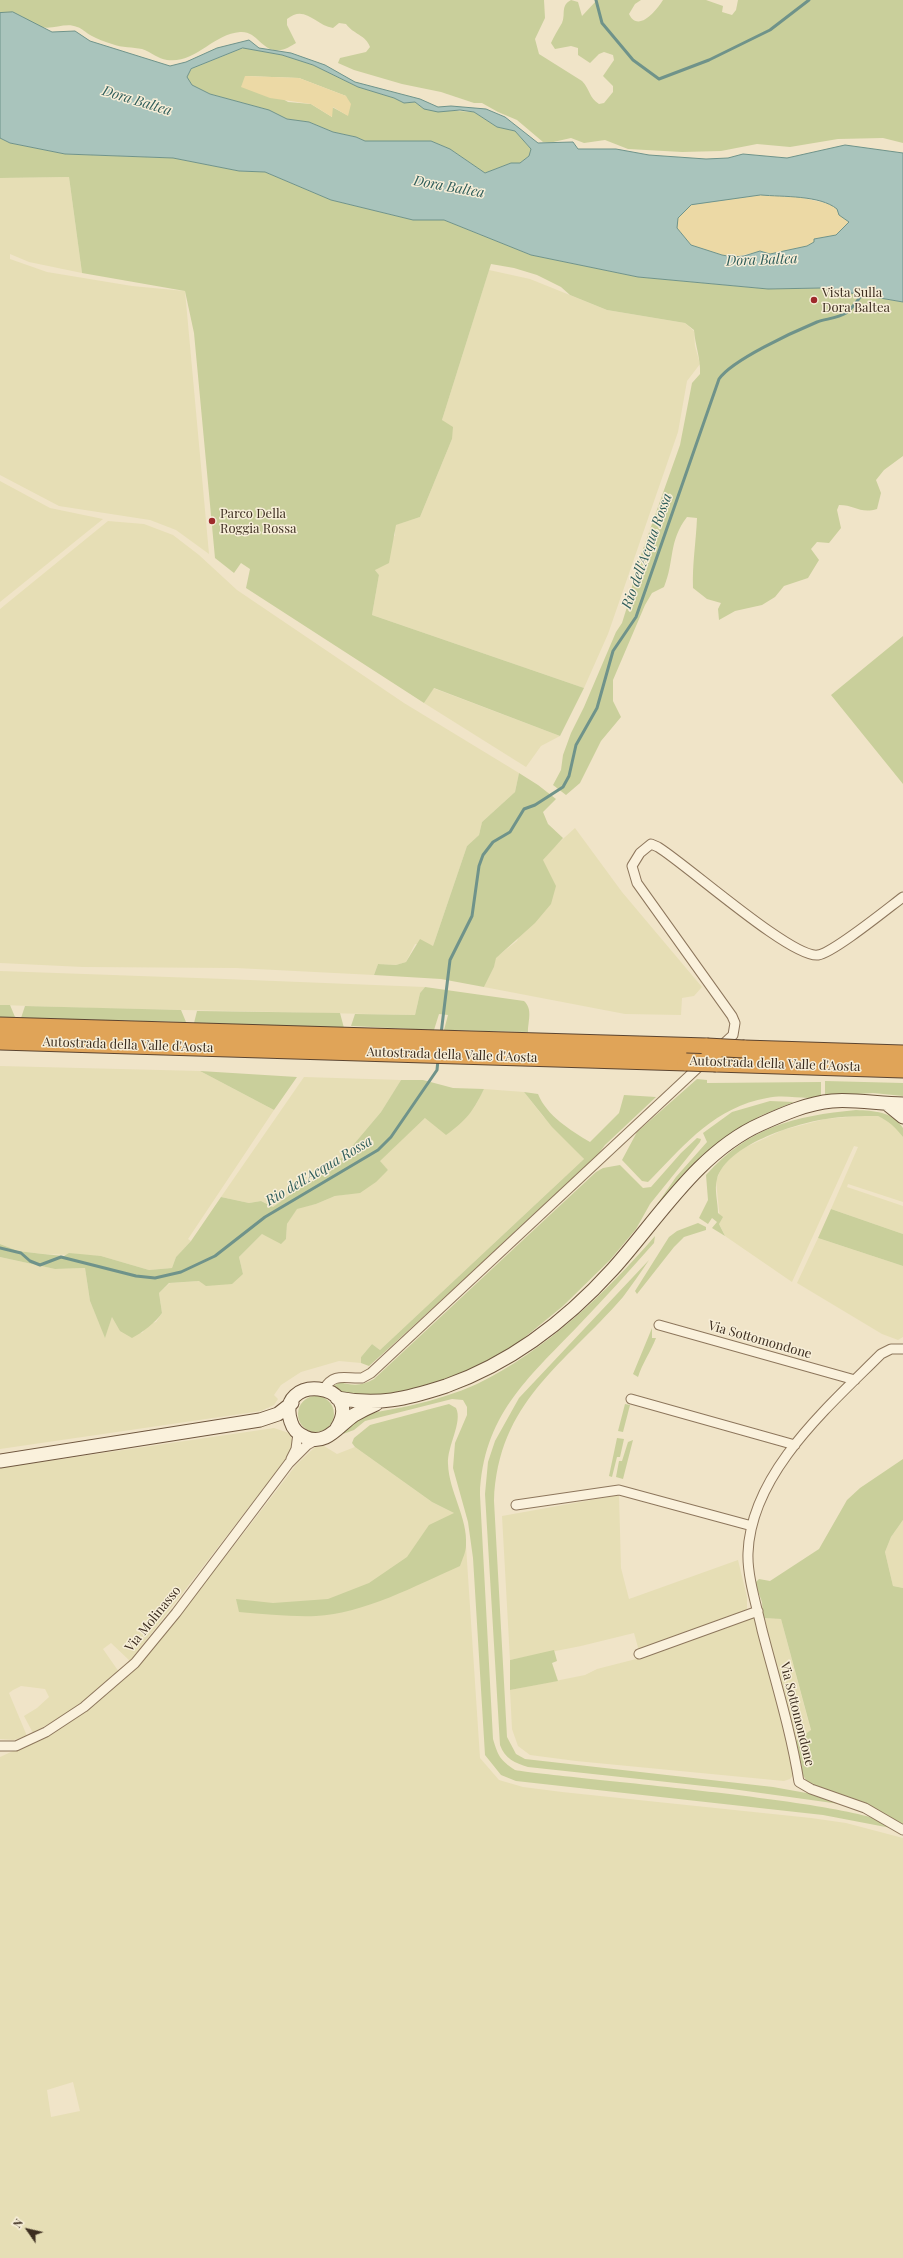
<!DOCTYPE html>
<style>
body{margin:0}
#map{position:relative;width:903px;height:2258px;overflow:hidden;background:#f0e4c8;font-family:"Playfair Display",serif}
canvas{display:block}
.north{position:absolute;left:8px;top:2210px;width:40px;height:40px;-webkit-text-stroke:3px #f7eed8;paint-order:stroke;rotate:304deg;font-size:11px;font-weight:700;line-height:16px;text-align:center;color:#3d2e20}
.north::after{content:'';display:block;margin:auto;width:14px;height:18px;background:#3d2e20;clip-path:polygon(50% 0,100% 100%,50% 72%,0 100%)}
</style>
<div id="map">
<canvas width="903" height="2258"></canvas>
<div class="north">N</div>
</div>
<script>
const c = document.querySelector('canvas').getContext('2d');
c.lineJoin = 'round';
function paint(path, color) {
  c.fillStyle = color;
  c.fill(path, 'evenodd');
}
function strokePath(path, color, width, dash) {
  c.strokeStyle = color;
  c.lineWidth = width;
  c.lineCap = dash ? 'butt' : 'round';
  c.setLineDash(dash || []);
  c.stroke(path);
}
function write(font, color, halo, rows, align = 'center') {
  c.font = font + ' "Playfair Display",serif';
  c.lineWidth = 3;
  c.setLineDash([]);
  c.textBaseline = 'middle';
  c.strokeStyle = halo;
  c.fillStyle = color;
  for (const [text, x, y, turn = 0] of rows) {
    c.save();
    c.translate(x, y);
    c.rotate((+turn || 0) * Math.PI / 180);
    c.textAlign = isNaN(turn) ? turn : align;
    if (halo) c.strokeText(text, 0, 0);
    c.fillText(text, 0, 0);
    c.restore();
  }
}
paint(new Path2D(`
 M69 177 82 273 29 262 10 254V259L47 272 132 286 185 291 209 554 176 530 150 520 59 506 0 475V178Z
 M489 270 530 279 607 310 685 323 694 331 695 346 700 364 687 381 678 432 608 634 584 688 372 615 379 575 375 570 395 535V525L420 517 452 439 442 420Z
 M0 481 50 508 103 519 0 602Z
 M108 521 144 524 173 535 199 555 237 590 404 703 519 773 515 792 482 822 479 835 467 846 433 946 415 944 406 962 396 965 378 964 374 975 236 968 83 967 0 963V609Z
 M433 688 560 736 541 746 526 767 424 703Z
 M575 828 622 892 702 987 694 996 682 998 681 1015 625 1014 484 987 494 967 495 958 517 941 543 860 554 847Z
 M0 971 225 979 425 987 420 993 415 1015 93 1008 0 1005Z
 M0 1066 200 1071 274 1110 188 1239 191 1241 176 1257 172 1268 149 1270 101 1256 43 1254 18 1251 0 1244Z
 M304 1077 401 1080 381 1112 343 1157 273 1207 261 1201 249 1203 221 1197Z
 M484 1089 524 1092 542 1115 584 1159 380 1350 372 1344 361 1357V1363L339 1361 301 1372 281 1385 274 1395 278 1399 274 1405 261 1411 0 1449V1257L55 1269 85 1268 90 1301 105 1337 112 1317 142 1333 149 1324 156 1322 162 1313 159 1293 170 1283 199 1281 243 1274 239 1257 262 1234 286 1239 287 1224 297 1208 316 1204 335 1196 360 1192 388 1170 379 1161 425 1118 474 1108Z
 M859 1116H878L886 1119 897 1128 903 1137V1202L848 1184 847 1187 903 1206V1234L831 1209 858 1147 854 1146 792 1282 725 1236 719 1224 720 1220 716 1181 721 1169 731 1157 744 1148 783 1130 825 1119Z
 M818 1238 903 1266V1337L898 1340 882 1334 797 1283Z
 M274 1428 289 1433 293 1442V1450L130 1661 111 1643 103 1649 119 1672 77 1707 33 1733 24 1716 37 1708 49 1697 45 1689 21 1686 13 1690 9 1693 27 1736 14 1740 0 1739V1468Z
 M324 1446 337 1454 355 1447 432 1502 454 1513 466 1546 480 1758 499 1780 523 1787 562 1792 811 1818 846 1823 903 1838V2258H0V1757L50 1734 68 1723 106 1695 138 1666 247 1529 296 1465 315 1447ZM73 2082 80 2111 51 2117 47 2090Z
 M619 1495 621 1568 629 1599 738 1560 747 1597V1611L639 1651 634 1633 581 1646 510 1660 502 1516Z
 M903 1520V1588L893 1586 885 1552 891 1537Z
 M758 1615 795 1773 790 1779 784 1781 576 1761 530 1755 518 1746 512 1729 510 1690 585 1675 597 1669 640 1658Z
 M763 1618 781 1619 811 1731 795 1742Z`), '#e6deb5');
paint(new Path2D(`
 M0 0H544L545 18 535 39 539 54 582 81C590 89 589 98 599 104L604 103 613 92V86L603 76 614 60 613 55 604 52 599 54 590 63 578 55V48L571 46 555 49 551 43C554 36 558 30 562 23 566 14 560 6 571 0L578 2 582 16 597 0H641L635 4 629 14C638 33 656 11 663 0H706L723 6 722 12 732 15 736 10 738 0H903V143L883 138 838 139 790 147 757 144 721 151 682 152 628 149 605 140 584 143 571 138 549 143 543 142 517 120 498 112 482 103H474L441 92 402 84 354 70 338 63 340 58 366 52 370 47C366 35 353 34 346 24L339 23 333 28C315 25 305 4 287 19V25L296 43C263 65 262 30 240 32 213 34 195 64 167 60 158 59 151 52 142 49 133 47 122 48 112 44 105 42 97 39 90 35 86 33 82 28 77 27 66 22 53 30 41 27 23 22 25 11 0 13Z
 M243 48 282 55 313 65 358 87 394 98 404 103 415 102 424 109 474 112 497 127 515 131 531 149 529 156 520 163H511L485 173 450 149 431 141H365L356 137 333 132 309 122 287 119 269 110 210 94 192 85 187 77 191 69ZM245 76 299 78 346 96 347 115 332 107V117L311 104 288 102Z
 M0 138 10 143 65 154 173 158 239 171 265 172 331 200 413 220H444L531 255 638 277 768 289 822 288 903 302V456L884 470 876 480 881 493 877 509C860 514 855 505 839 505L837 510 841 528 829 543 817 542 811 549 819 560 808 578 784 586 775 597 762 605 735 611 719 620 718 609 721 603 707 599 693 588C692 565 696 542 697 518L687 517C668 542 675 560 664 587L652 593 645 605 613 680V701L621 717 601 741 580 783 566 795 553 785 561 770 563 755 571 733 584 707 616 632 622 623 627 607 637 566 680 445 692 383 700 374C701 359 695 345 694 330L685 323 607 310 570 295 561 287 537 275 514 268 491 264 442 420 453 427 452 439 420 517 396 525 389 563 375 570 379 575 372 615 584 688 560 736 434 688 424 703 246 588 250 569 241 563 234 573 215 558 194 333 185 291 82 273 69 177 0 178Z
 M903 636V784L831 695Z
 M519 773 538 785 556 799 543 812 548 824 563 838 543 860 556 886 551 904 535 923 496 958 494 967 484 987 441 979 374 975 378 964 396 965 406 962 420 939 433 946 467 846 479 835 482 822 515 792Z
 M425 987 524 1001C533 1009 528 1021 528 1032L444 1030 448 1015 439 1014 434 1030 351 1026 355 1014 415 1015 420 993Z
 M0 1005H10L15 1017H0Z
 M25 1006 181 1010 186 1022 21 1018Z
 M197 1011 340 1013 344 1028 194 1023Z
 M200 1071 297 1077 274 1110Z
 M697 1079 707 1080V1083L821 1082V1097C801 1100 787 1094 767 1098 716 1107 686 1143 652 1178L648 1182 642 1181 622 1160 637 1132Z
 M401 1080H423L453 1088 484 1089C474 1110 466 1121 446 1135L425 1118 380 1161 388 1170 376 1182 360 1193 335 1196 316 1204 297 1209 287 1224 286 1239 281 1244 262 1234 239 1257 243 1274 232 1284 206 1286 199 1281 169 1283 159 1293 162 1313C156 1322 142 1333 132 1338L120 1331 112 1317 105 1338 90 1301 85 1268 55 1269 0 1257V1244L18 1251 43 1254 64 1256 69 1253 101 1256 149 1270 172 1268 176 1257 191 1241 221 1197 249 1203 261 1201 273 1207 343 1157 381 1112Z
 M825 1081 903 1083V1096L873 1093 825 1096Z
 M524 1092 538 1094C547 1116 570 1130 590 1142L619 1113 624 1095 656 1097 605 1145 593 1161 388 1349 369 1366 361 1363V1357L372 1344 380 1350 584 1159 552 1127Z
 M770 1101 794 1102 760 1116 729 1136 649 1216 676 1177 707 1142 703 1133 732 1112Z
 M856 1110C874 1111 892 1111 903 1128V1137C896 1128 889 1121 878 1116 861 1116 843 1116 826 1119 793 1124 727 1145 717 1179 714 1189 718 1203 718 1213L723 1217 719 1224 725 1236 712 1228 717 1222 712 1218 708 1224 699 1218 708 1200 706 1175C749 1127 794 1116 856 1110Z
 M697 1138 701 1139 700 1142 650 1204 636 1229 610 1260 563 1306 519 1342 494 1359 446 1381 384 1398 343 1395 332 1387 340 1382C353 1386 362 1386 374 1379L596 1172 603 1168 620 1165 643 1188 651 1187 681 1153Z
 M831 1209 903 1234V1266L818 1238Z
 M698 1223 706 1227V1230L684 1237 674 1247 637 1294 635 1291 669 1237 677 1231Z
 M655 1236 654 1243C629 1271 604 1299 578 1326 527 1379 483 1416 480 1495L493 1739C498 1756 500 1760 515 1770 557 1778 887 1803 891 1828L823 1815 516 1781 501 1775 485 1755 473 1558 468 1522 453 1468 455 1443 467 1415V1407L463 1400 452 1399 365 1421 354 1430 343 1434C349 1427 356 1419 366 1415 381 1410 398 1409 413 1405 434 1400 457 1393 477 1384 545 1351 606 1293 655 1236Z
 M649 1260C641 1272 632 1285 623 1297 564 1365 498 1401 494 1501L507 1737 516 1754 525 1759 773 1787 812 1794 847 1805 732 1789 528 1767C515 1763 505 1759 500 1745L485 1494 488 1462 495 1441 519 1398Z
 M652 1328V1338H656C651 1351 642 1364 638 1377L633 1374Z
 M298 1414a18 18 0 1 1 36 0a18 18 0 1 1-36 0Z
 M449 1404 456 1408C463 1422 447 1446 448 1464 449 1492 468 1518 466 1545 466 1552 462 1560 460 1566 417 1585 363 1614 316 1616 291 1617 265 1614 239 1612L236 1599 273 1603 328 1599 369 1583 407 1557 429 1525 454 1513 432 1502 355 1447 352 1443 354 1438 370 1425Z
 M625 1404 630 1405 623 1432 618 1431Z
 M617 1438 624 1439 620 1457H617L612 1477 609 1476Z
 M633 1440 623 1479 616 1477 619 1461H622L628 1442Z
 M903 1459V1520L891 1537 885 1552 893 1586 903 1588V1826L878 1810 810 1785 801 1773 795 1742 811 1730 781 1619 763 1618 762 1602 755 1583 759 1579 770 1581 819 1549 847 1500 860 1488Z
 M554 1650 557 1661 552 1663 558 1681 510 1690V1660Z`), '#c9cf9b');
paint(new Path2D(`
 M245 76 299 78 346 96 351 104 348 116 333 107 332 117 311 104 270 98 241 87Z
 M762 195 798 197 830 204 837 209 841 216 849 222 836 235 814 239V242L807 246 770 254 762 251 733 257 722 255 691 245 677 228C675 218 683 209 691 205Z`), '#ecd9a5');
const water = new Path2D(`
 M13 12 52 32 75 31 90 41 170 66 186 62 217 48 249 40 259 48 291 53 325 65 355 82 420 99 438 107 451 106 486 109 505 117 538 143 573 142 578 149H616L649 155 706 159 728 158 743 154 787 158 845 145 903 153V302L822 288 768 289 638 277 531 255 444 220H413L331 200 265 172 239 171 173 158 65 154 10 143 0 138V13ZM243 48 282 55 313 65 358 87 394 98 404 103 415 102 424 109 438 112 460 110 474 112 497 127 515 131 531 149 529 156 520 163H511L485 173 450 149 431 141H365L356 137 333 132 309 122 287 119 269 110 210 94 192 85 187 77 191 69ZM761 195C783 197 820 195 837 209L839 215 849 222 836 235 814 239V242L807 246 770 254 760 251 744 256 733 257 722 255 691 245 677 228 678 218 691 205Z`);
paint(water, '#a9c4bc');
strokePath(water, '#6f938a', 1);
strokePath(new Path2D(`
 M596 0 602 23 633 60 659 79 709 60 770 30 809 0
 M441 1034 450 960 472 916 479 866 483 855 493 842 510 832 524 809 535 805 563 787 569 776 576 745 597 708 613 651 636 617 719 379C732 360 793 332 817 322 825 319 838 318 846 313 853 308 859 298 864 292
 M0 1248 21 1253 30 1261 40 1265 61 1257 136 1276 155 1278 181 1272 215 1256 265 1217 378 1150 391 1137 437 1070 438 1060`), '#6f938a', 3);
const street = new Path2D(`
 M720 1047 733 1035 735 1023 732 1016 637 883 632 866 640 853 651 844 658 847C686 864 792 959 818 955 833 953 887 909 903 897
 M659 1325 855 1380
 M903 1349H891L881 1354C828 1407 751 1473 748 1553 747 1576 757 1607 762 1630 775 1680 791 1731 799 1782L811 1789 865 1808 903 1830
 M324 1389C334 1372 346 1379 362 1378L371 1373 703 1063
 M631 1399 795 1445
 M291 1459 296 1449 298 1433
 M516 1505 619 1490 752 1526
 M639 1654 758 1611
 M0 1746H16L46 1732 84 1707 135 1663 176 1613 289 1463 307 1445 316 1440`);
const secondary = new Path2D(`
 M887 1104 903 1117
 M337 1398C378 1406 406 1399 446 1386 511 1363 566 1321 613 1269 658 1219 698 1152 761 1124 783 1114 808 1103 832 1101 855 1099 880 1104 903 1104
 M337 1428C366 1381 274 1373 291 1422 293 1429 298 1434 305 1437 326 1447 339 1425 354 1415 361 1411 369 1407 376 1404
 M0 1461 260 1420 278 1414 292 1403`);
const highway = new Path2D(`
 M0 1026 707 1047
 M0 1041 686 1062
 M744 1049 903 1054
 M716 1063 903 1069`);
strokePath(street, '#8d765c', 11);
strokePath(secondary, '#6f573f', 15);
strokePath(highway, '#5b4430', 19);
strokePath(street, '#faf1dc', 9);
strokePath(secondary, '#faf1dc', 13);
strokePath(highway, '#e0a458', 17);
const highwayBridge = new Path2D(`
 M707 1047 744 1049
 M686 1062 716 1063`);
strokePath(highwayBridge, '#5b4430', 19, []);
strokePath(highwayBridge, '#e0a458', 17);
for (const [x, y, r, color] of [
 [814,300,4,"#9e2a2b"],
 [212,521,4,"#9e2a2b"]
]) {
  const dot = new Path2D();
  dot.arc(x, y, r, 0, 2 * Math.PI);
  c.fillStyle = color;
  c.fill(dot);
  strokePath(dot, '#f7eed8', 1.5);
}
write('13px', '#3d2e20', '#f7eed8', [
 ["Vista Sulla",822,293],
 ["Dora Baltea",822,308],
 ["Parco Della",220,514],
 ["Roggia Rossa",220,529]
], 'left');
write('13px', '#3d2e20', '#f7eed8', [
 ["Autostrada della Valle d'Aosta",128,1045,2],
 ["Autostrada della Valle d'Aosta",452,1055,2],
 ["Autostrada della Valle d'Aosta",775,1064,2],
 ["Via Sottomondone",760,1340,16],
 ["Via Molinasso",153,1619,-51],
 ["Via Sottomondone",797,1714,76]
]);
write('italic 14px', '#2f5d5a', '#f7eed8', [
 ["Dora Baltea",137,101,17],
 ["Dora Baltea",449,187,10],
 ["Dora Baltea",762,260,-2],
 ["Rio dell'Acqua Rossa",647,551,-70],
 ["Rio dell'Acqua Rossa",319,1171,-31]
]);
</script>
